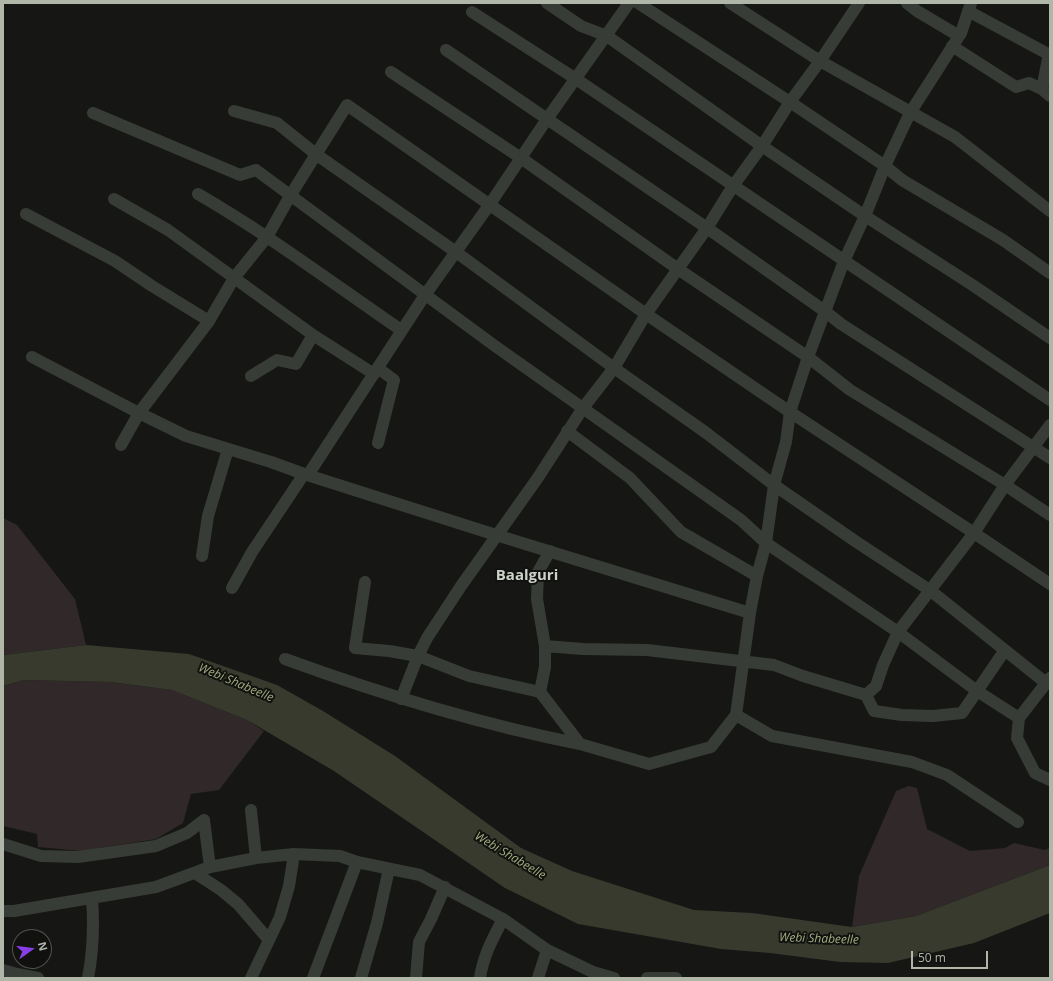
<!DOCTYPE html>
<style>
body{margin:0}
#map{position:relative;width:1053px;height:981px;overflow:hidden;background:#161715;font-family:"Open Sans",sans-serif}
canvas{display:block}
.frame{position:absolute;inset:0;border:4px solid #b0b6a8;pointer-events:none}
.north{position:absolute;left:12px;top:929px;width:40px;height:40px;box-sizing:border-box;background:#111210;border:1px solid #51544d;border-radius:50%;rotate:76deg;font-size:11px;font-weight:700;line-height:16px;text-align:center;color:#b0b6a8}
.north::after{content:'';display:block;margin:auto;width:14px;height:18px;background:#873fe5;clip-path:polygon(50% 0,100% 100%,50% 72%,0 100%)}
.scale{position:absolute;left:911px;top:951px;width:77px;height:18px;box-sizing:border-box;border:2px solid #b0b6a8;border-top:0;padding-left:5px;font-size:12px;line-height:14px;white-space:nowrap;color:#b0b6a8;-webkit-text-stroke:3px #111210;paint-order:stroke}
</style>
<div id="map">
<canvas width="1053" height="981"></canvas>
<div class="frame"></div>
<div class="north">N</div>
<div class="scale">50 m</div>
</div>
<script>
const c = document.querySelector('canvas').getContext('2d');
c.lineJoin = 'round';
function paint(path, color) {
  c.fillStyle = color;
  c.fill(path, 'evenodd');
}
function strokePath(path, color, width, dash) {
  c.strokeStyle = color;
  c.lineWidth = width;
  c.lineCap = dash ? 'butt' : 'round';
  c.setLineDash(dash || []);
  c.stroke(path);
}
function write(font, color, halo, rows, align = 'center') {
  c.font = font + ' "Open Sans",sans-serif';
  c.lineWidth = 4;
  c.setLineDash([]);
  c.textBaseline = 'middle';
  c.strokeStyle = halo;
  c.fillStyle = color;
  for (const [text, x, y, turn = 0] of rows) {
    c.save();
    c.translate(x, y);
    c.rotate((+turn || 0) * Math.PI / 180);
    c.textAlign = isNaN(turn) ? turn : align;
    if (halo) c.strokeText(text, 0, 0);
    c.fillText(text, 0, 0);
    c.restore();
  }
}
paint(new Path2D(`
 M3 518 17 525 75 599 86 645 3 655Z
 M24 680 110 682 172 690 247 720 264 731 219 790 191 794 183 823 156 839 81 851 38 847 37 834 3 826V686Z
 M909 786 917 788 927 829 970 851 1005 848 1014 843 1045 850 1050 848V865L916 916 852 927 859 876 896 791Z`), '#302829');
paint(new Path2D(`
 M86 645 189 654 277 685 323 711 395 756 521 848 572 871 694 910 752 913 852 927 916 916 1050 865V913L974 943 888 963 840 962 770 953 721 949 578 924 505 888 334 771 247 720 172 690 110 682 24 680 3 686V655Z`), '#373a2c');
strokePath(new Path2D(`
 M547 3 581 26 607 36 762 146 865 216 974 286 1050 338
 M638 3 790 102 885 166 902 180 1003 240 1050 273
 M730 3 820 61 955 137 1050 211
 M907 3 917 11 959 36
 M968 11 1050 55
 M472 12 576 79 1050 400
 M952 46 1016 87 1029 83 1042 89
 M446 50 707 228 826 312 841 324 1050 458
 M1049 54 1042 89 1050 96
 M391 72 521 158 678 269 808 357 850 390 1005 485 1050 515
 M234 111 277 123 317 155 456 252 614 368 705 432 774 485 855 541 931 591 1046 683
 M93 113 240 175 256 170 495 346 741 520 766 543 898 632 977 691 1019 718
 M198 194C269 235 334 284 401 330
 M114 199 168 230 313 335 374 374
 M26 214 115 261 152 286 209 321
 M32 357 139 413 186 436 271 462 304 474 496 535 750 613
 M378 368 394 380 378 443
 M251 376 277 360 296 364 313 335
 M567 431 630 478 681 532 757 576
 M121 445 139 413 209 321 234 278 267 237 290 196 347 105 646 314 790 412 974 533 1050 584
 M308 475 425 295 490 204 547 119 629 3
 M202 556 208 516 228 449
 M365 582 355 648 389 651 418 656 469 676 540 692 580 744 649 764 711 747 736 715 750 613 757 576 766 543 774 485 786 442 790 412 808 357 844 261 865 216 885 166 910 113 961 33 971 3
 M232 588 252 552 304 474
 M545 646 583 649 647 650 774 665 803 676 866 695 876 686 883 665 898 632 974 533 1005 485 1050 425
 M285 659C381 694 479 724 580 744
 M1050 678 1019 718 1017 738 1035 773 1050 780
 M540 692 545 667V646L537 599 538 572 550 551
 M866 695 874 711 902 715 933 716 962 713 1005 650
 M401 699 418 656 427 638 461 586 537 479 583 408 614 368 646 314 707 228 733 186 762 146 790 102 820 61 859 3
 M736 715 772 736 912 762 947 775 1018 822
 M251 810 256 858
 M3 844 41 856 78 857 156 846 187 833 204 820 210 867
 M195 873 221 890 238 904 269 940
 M3 911H14L156 887 210 867 256 858 294 854 340 856 357 862 420 875 503 919 547 950 593 972 614 978
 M3 970 17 974 38 978
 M88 978C93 952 94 925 92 898
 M251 978 280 917 289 886 294 854
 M313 978 357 862
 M361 978 377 923 389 869
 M416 978 419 942 431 919 445 887
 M480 978C483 956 493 938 503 919
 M538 978 547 950
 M647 978H676`), '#383c36', 12);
write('italic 12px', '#a4af81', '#111210', [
 ["Webi Shabeelle",236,683,23],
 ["Webi Shabeelle",510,856,31],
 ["Webi Shabeelle",819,939,2]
]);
write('bold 15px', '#cdd2c9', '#111210', [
 ["Baalguri",527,576]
]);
</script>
